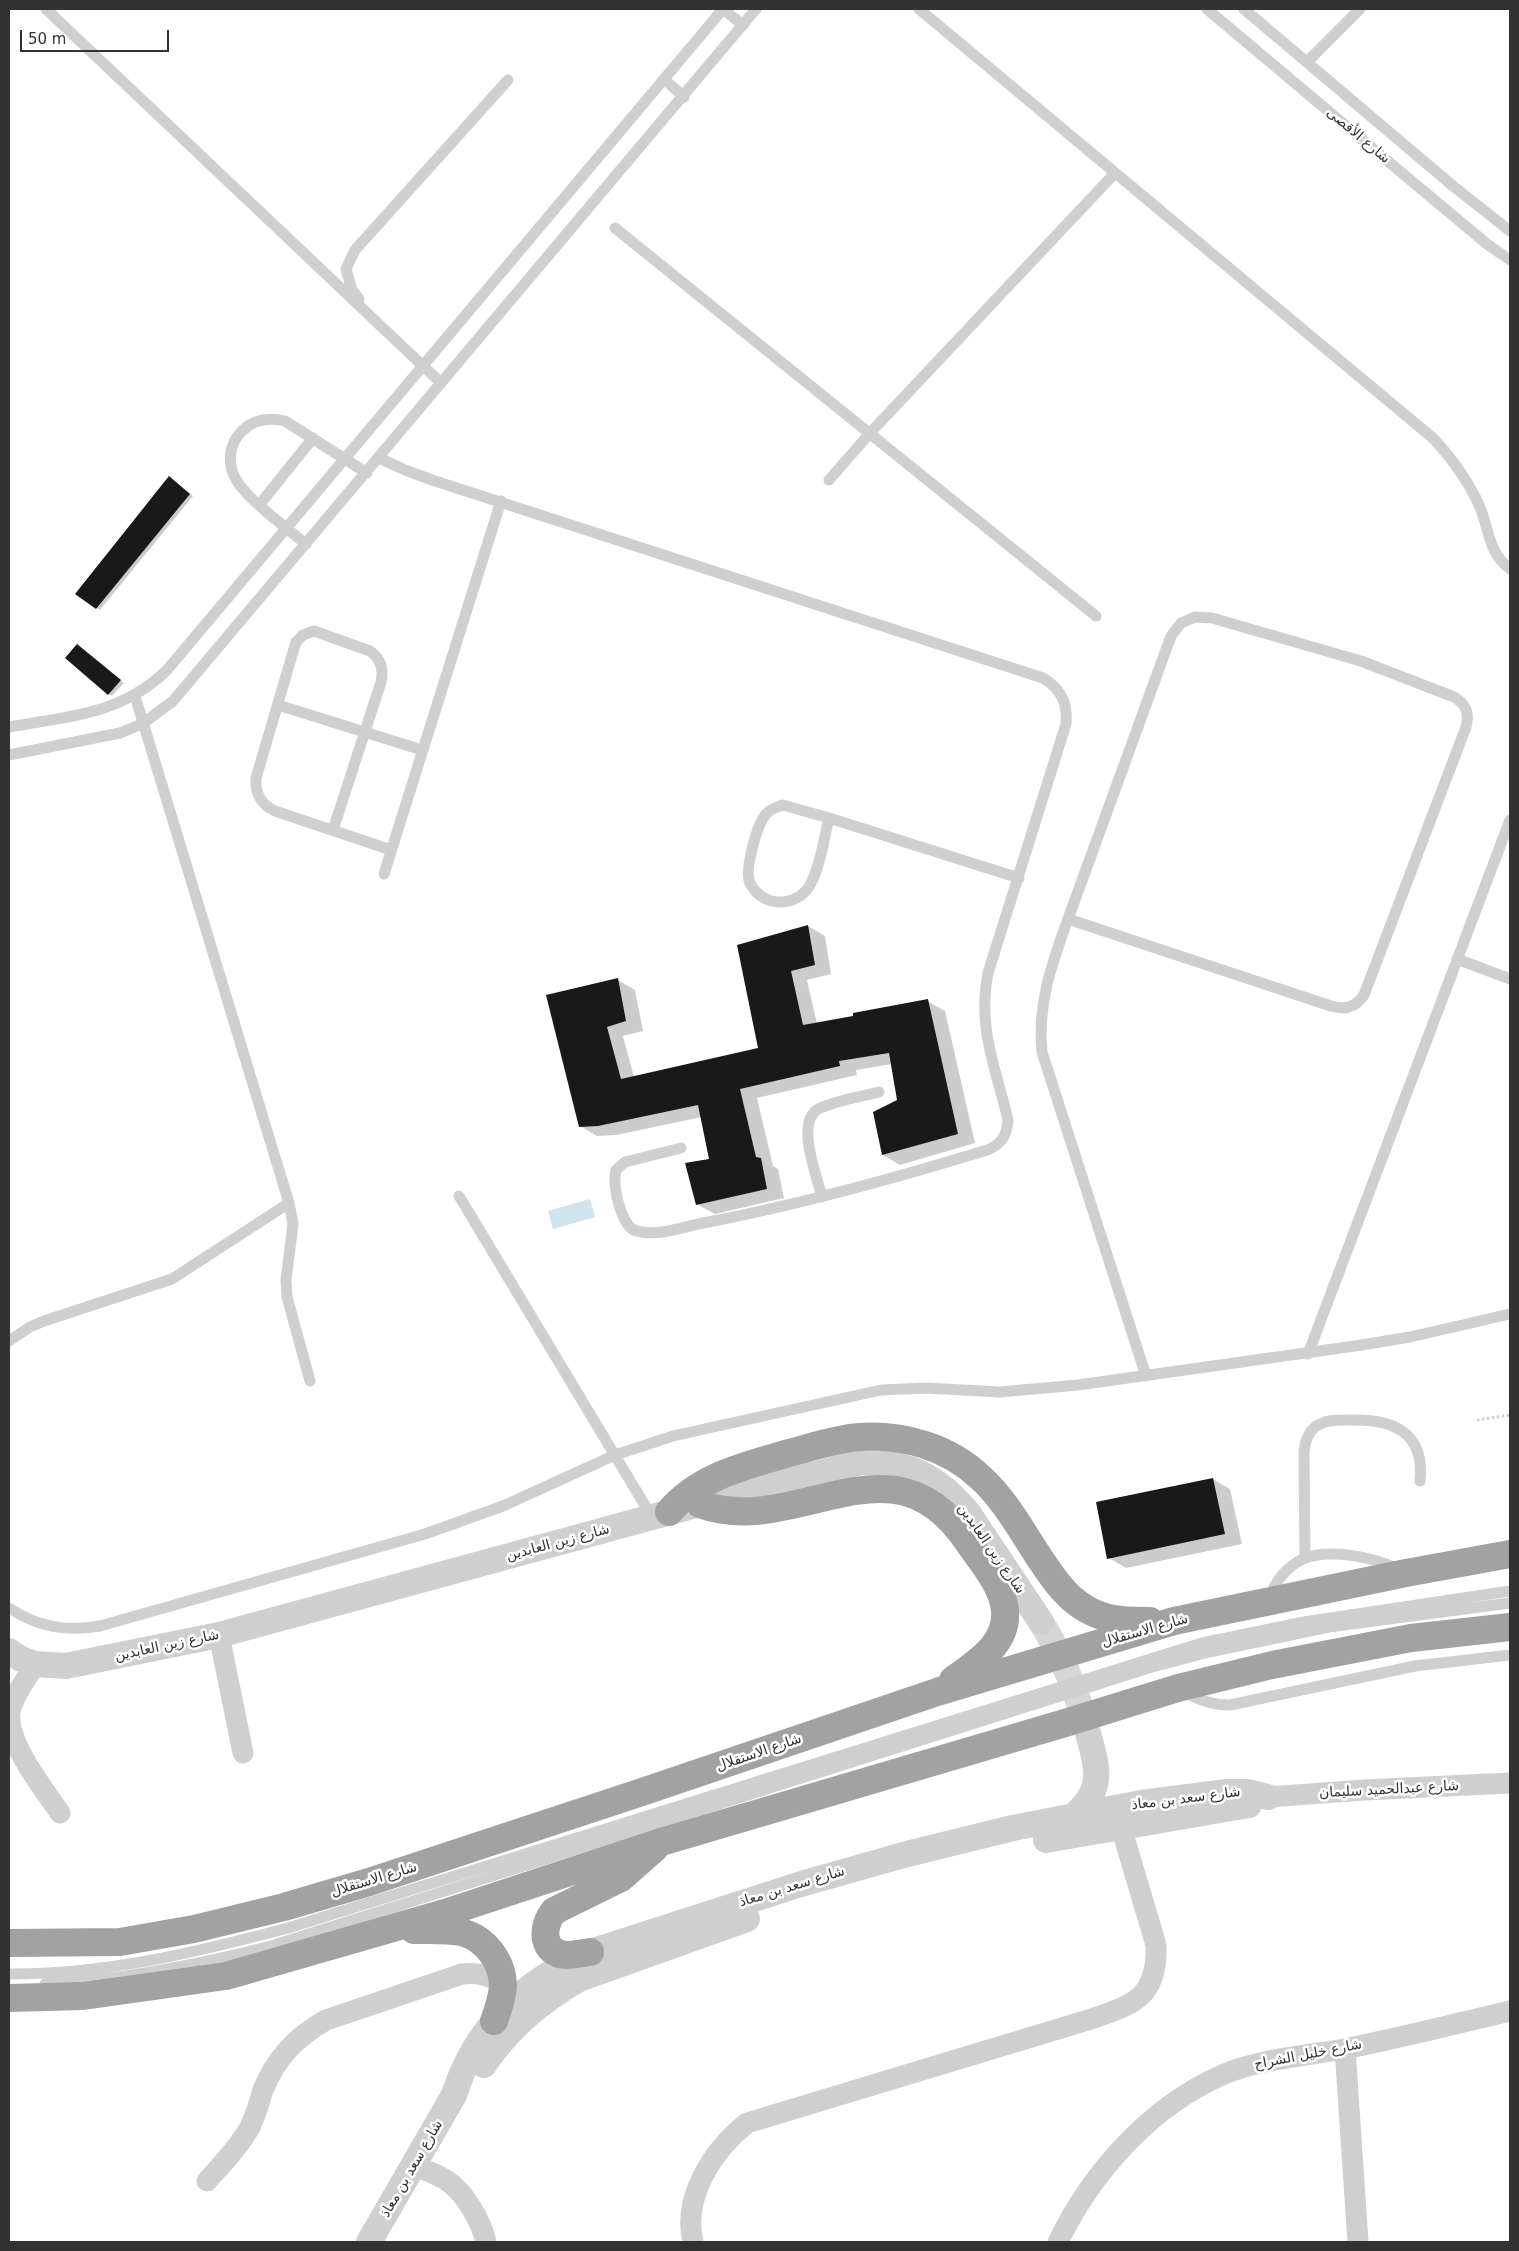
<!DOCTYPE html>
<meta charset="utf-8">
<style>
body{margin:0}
#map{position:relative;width:1519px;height:2251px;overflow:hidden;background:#fff;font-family:"DejaVu Sans",sans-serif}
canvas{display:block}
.frame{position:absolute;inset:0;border:10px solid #323232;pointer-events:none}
.scale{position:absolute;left:20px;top:30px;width:149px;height:22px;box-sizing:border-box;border:2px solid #323232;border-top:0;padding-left:6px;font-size:15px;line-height:18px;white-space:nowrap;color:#323232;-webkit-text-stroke:4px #fff;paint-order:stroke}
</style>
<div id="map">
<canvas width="1519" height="2251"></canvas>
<div class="frame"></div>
<div class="scale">50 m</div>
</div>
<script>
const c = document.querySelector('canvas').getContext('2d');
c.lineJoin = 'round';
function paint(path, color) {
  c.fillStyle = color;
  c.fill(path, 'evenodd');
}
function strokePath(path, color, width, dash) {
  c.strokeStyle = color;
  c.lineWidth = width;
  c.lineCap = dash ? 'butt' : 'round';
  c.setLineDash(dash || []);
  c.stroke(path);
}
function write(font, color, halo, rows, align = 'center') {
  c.font = font + ' "DejaVu Sans",Cairo,sans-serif';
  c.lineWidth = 5;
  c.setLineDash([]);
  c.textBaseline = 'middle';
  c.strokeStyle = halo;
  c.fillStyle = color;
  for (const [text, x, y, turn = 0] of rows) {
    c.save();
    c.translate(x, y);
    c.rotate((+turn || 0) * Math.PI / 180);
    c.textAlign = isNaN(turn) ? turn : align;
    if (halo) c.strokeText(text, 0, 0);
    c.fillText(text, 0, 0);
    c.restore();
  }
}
paint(new Path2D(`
 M590 1199 595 1217 553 1229 548 1211Z`), '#cde3ee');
paint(new Path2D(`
 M173 480 193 496 100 610 77 593Z
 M77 645 124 683 112 696 109 694Z
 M808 926 825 936 831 974 807 980 817 1024 927 1001 945 1011 975 1143 900 1165 883 1155 899 1100 892 1064 856 1070 857 1075 757 1098 773 1166 778 1169 784 1198 715 1214 698 1205 711 1160 702 1117 616 1135 597 1136 580 1126 618 980 635 990 643 1031 623 1036 634 1077 760 1049Z
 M1213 1479 1230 1489 1242 1544 1126 1568 1109 1558Z`), '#0003');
paint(new Path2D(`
 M169 476 190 494 96 609 75 594Z
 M77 644 121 680 108 695 65 658Z
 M808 925 815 965 791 971 803 1025 853 1016V1013L928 999 958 1134 882 1155 873 1112 897 1100 889 1053 839 1061 840 1066 740 1089 756 1157 761 1158 767 1189 696 1205 685 1163 709 1159 698 1105 598 1126 579 1127 546 995 618 978 626 1021 607 1027 621 1079 758 1048 737 945Z
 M1213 1478 1225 1534 1107 1559 1096 1502Z`), '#191919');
strokePath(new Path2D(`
 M1041 1622C1063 1658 1079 1696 1089 1737`), '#d6d6d6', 26, [26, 13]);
strokePath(new Path2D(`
 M1477 1420 1510 1415`), '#cfcfcf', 3, [2.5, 2.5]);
strokePath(new Path2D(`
 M46 9 441 383
 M723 9 743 25
 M919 9 1434 439C1452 459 1468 480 1479 505 1490 530 1487 551 1510 569
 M1207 9 1390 163 1487 244 1510 260
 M1244 9 1453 186 1510 231
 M1307 62 1360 9
 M664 79 684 97
 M615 228 1096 616
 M359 299 352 290 346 269 355 250 508 80
 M379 458 405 470 432 480 1043 678C1061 689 1068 703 1066 724L988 973C977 1028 996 1068 1008 1120 1007 1137 1000 1146 984 1151 892 1179 799 1205 703 1223 682 1227 652 1239 632 1229 620 1219 612 1185 616 1170L625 1162 681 1148
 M829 480 870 433 1115 173
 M260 504 313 438
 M306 544C288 529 248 500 237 481 227 466 228 444 242 431 254 419 268 417 285 421L367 473
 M1195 617 1212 618 1361 661 1454 697C1466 704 1470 713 1466 727L1364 995C1355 1008 1345 1010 1331 1006L1068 919 1171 636 1181 623Z
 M135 696 289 1203 293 1224 286 1280 287 1297 310 1381
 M278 705 422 750
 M9 727C69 716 121 715 167 670L723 9
 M9 755 120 733 142 724 173 701 756 9
 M783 805 829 818C824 838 820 868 810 885 797 908 762 908 750 883 744 870 757 825 766 814 771 808 777 807 783 805Z
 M829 818 1019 878
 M333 830 381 682C384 669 381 659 370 651L314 631 303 635 296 642 256 778C255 793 261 805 275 811L391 850
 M384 874 501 501
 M1068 919C1052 963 1037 1005 1042 1052L1146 1376
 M1457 959 1510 979
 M459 1196 652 1517
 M822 1197C817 1176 794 1120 820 1108 838 1100 860 1097 879 1092
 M9 1341 30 1327 44 1321 172 1279 289 1203
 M1308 1354 1510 820
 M1305 1558 1304 1451C1305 1442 1308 1433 1315 1427 1326 1419 1339 1420 1352 1420 1394 1419 1425 1433 1420 1481
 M1269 1599C1275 1582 1286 1567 1303 1559 1328 1548 1374 1557 1398 1569
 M9 1608C38 1627 66 1632 100 1626L425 1534 503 1506 615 1455 673 1436 881 1390 926 1388 1000 1392 1078 1385 1355 1346 1410 1337 1510 1314
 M1182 1690C1197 1700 1211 1705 1230 1705L1415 1666 1510 1655
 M9 1974C108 1974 193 1953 288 1928L1202 1643 1304 1622 1510 1591
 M45 1984C122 1980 197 1965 271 1946L1152 1667 1209 1652 1329 1627 1510 1603`), '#cfcfcf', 11);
strokePath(new Path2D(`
 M219 1635 243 1753
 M35 1664C28 1677 15 1693 11 1708 2 1738 44 1789 60 1813
 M1268 1797 1364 1790 1510 1783
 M1345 2049 1358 2242
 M414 2165C424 2170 437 2174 446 2180 465 2192 481 2221 486 2242
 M207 2181C222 2164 239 2147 250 2127 256 2115 259 2103 263 2090 276 2058 296 2037 326 2020L462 1974C478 1972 490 1975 503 1985
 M693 2242C682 2197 713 2150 747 2123L1088 2020C1132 2005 1158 1999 1156 1945L1121 1827
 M1058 2242C1092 2172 1150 2107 1222 2075 1260 2059 1304 2056 1344 2049 1400 2038 1455 2024 1510 2011`), '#cfcfcf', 21);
strokePath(new Path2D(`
 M9 1651 21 1659 35 1664 66 1666 219 1635 700 1504 861 1462C910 1462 939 1477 969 1514L1041 1622
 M1072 1817C1103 1792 1099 1771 1089 1737
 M1046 1840 1249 1805
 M484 2065C508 2028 541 2001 579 1979L747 1919
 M369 2242 454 2095C476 2025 525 1981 590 1952L801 1884 907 1854 1013 1828 1141 1803 1227 1792H1248L1268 1797`), '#cfcfcf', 26);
strokePath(new Path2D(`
 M700 1504C798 1540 891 1427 968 1542 981 1561 999 1581 1004 1604 1012 1641 979 1661 953 1680
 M669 1512C699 1476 745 1466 789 1453 812 1447 835 1439 859 1437 903 1434 949 1447 981 1478 1004 1499 1020 1528 1037 1554 1053 1578 1067 1601 1094 1613 1112 1621 1130 1621 1150 1621
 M414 1930C429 1930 445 1929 461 1932 485 1938 503 1961 503 1987 502 1998 498 2010 494 2021
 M9 1943 120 1942 194 1929 284 1907 369 1882 639 1793 937 1692 1174 1621 1406 1573 1510 1554
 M590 1952C583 1953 574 1955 567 1955 541 1954 541 1927 554 1911L621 1878 655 1848
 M9 1998 83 1996 226 1976 445 1913 661 1842 1065 1723 1178 1688 1272 1665 1411 1638 1510 1627`), '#a2a2a2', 28);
write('14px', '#323232', '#fff', [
 ["شارع الأقصى",1358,136,40],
 ["شارع زين العابدين",558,1543,-15],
 ["شارع زين العابدين",991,1549,55],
 ["شارع الاستقلال",1145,1631,-16],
 ["شارع زين العابدين",167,1646,-12],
 ["شارع الاستقلال",759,1753,-19],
 ["شارع عبدالحميد سليمان",1389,1790,-3],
 ["شارع سعد بن معاذ",1186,1799,-7],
 ["شارع الاستقلال",374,1880,-17],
 ["شارع سعد بن معاذ",792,1887,-17],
 ["شارع خليل الشراح",1308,2055,-11],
 ["شارع سعد بن معاذ",412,2169,-60]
]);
</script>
